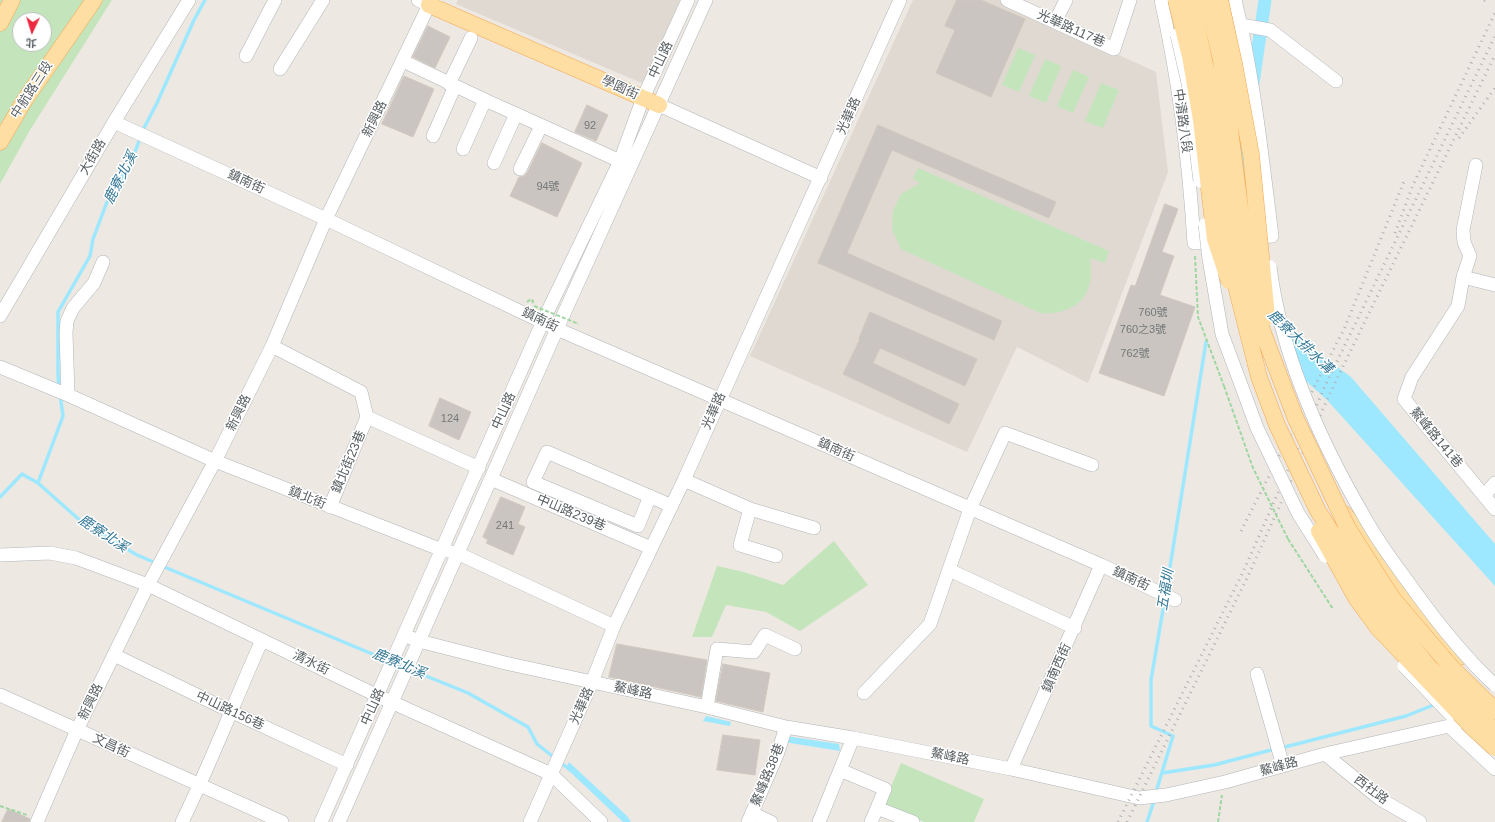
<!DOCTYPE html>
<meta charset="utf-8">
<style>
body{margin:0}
#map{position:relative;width:1495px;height:822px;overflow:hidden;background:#ede8e1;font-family:Helvetica,"Noto Sans TC",sans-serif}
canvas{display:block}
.north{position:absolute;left:12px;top:12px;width:40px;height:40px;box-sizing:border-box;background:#fff;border:1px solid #bdbfc0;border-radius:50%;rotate:184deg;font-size:11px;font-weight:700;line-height:16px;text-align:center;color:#595f62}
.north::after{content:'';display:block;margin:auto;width:14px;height:18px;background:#ec273f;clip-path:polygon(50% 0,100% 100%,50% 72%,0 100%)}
</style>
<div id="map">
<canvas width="1495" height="822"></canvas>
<div class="north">北</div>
</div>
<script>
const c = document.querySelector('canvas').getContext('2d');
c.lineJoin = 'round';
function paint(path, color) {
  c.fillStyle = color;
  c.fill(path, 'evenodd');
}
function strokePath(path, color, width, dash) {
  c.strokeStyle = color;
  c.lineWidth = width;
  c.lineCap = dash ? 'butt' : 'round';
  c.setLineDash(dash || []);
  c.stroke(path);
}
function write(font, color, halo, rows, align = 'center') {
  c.font = font + ' Helvetica,"Noto Sans TC",sans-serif';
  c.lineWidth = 3;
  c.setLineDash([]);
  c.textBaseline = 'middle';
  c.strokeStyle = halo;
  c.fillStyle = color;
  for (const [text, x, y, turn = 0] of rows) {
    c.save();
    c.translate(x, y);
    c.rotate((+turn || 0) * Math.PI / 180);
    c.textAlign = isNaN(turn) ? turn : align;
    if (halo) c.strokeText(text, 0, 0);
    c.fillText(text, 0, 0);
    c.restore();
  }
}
paint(new Path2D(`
 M458 0H680L644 84 456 4Z
 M913 0H1000L1156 72 1168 172 1088 383 1017 347 967 452 750 356Z`), '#dfd9d2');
paint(new Path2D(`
 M0 0H112L30 130 0 184ZM20 20H44V44H20Z
 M1018 48 1035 55 1019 92 1002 85Z
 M1045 59 1061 66 1046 103 1029 96Z
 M1073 70 1089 77 1073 113 1057 106Z
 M1101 83 1119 90 1103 128 1085 121Z
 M918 168 1109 251 1105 263 1090 258C1091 267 1092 277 1089 286 1083 308 1059 315 1040 313L901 249 892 229 893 211 901 194 920 183 913 179Z
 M834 541 868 585 800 631 766 612 726 605 712 637H692L717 566 744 572 783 585Z
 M901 763 984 799 974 822H924L883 805Z`), '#c4e5bc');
paint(new Path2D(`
 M1287 330 1351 377 1495 544V586L1327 400 1297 373Z
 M706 716 731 722 730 726 703 721Z
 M786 736 839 744 840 751 784 742Z
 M569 762 627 816 631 822H623L566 768Z`), '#9ee8ff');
strokePath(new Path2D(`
 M59 388 58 374V312L90 256 93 239 110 194 130 165 144 128 157 103 194 20 205 0
 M60 394 63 416 38 483 83 523 137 555 156 563
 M0 497 22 474 38 483
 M162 566 389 661
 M1166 592 1206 342
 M394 663 468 693 528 727 537 744 570 770
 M1281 748 1406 716 1436 704
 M1162 773 1214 765 1275 749
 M1156 792 1173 736 1151 726V680L1165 598
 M1147 822 1155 798`), '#9ee8ff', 3.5);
strokePath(new Path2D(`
 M1253 83 1265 0
 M1245 136 1242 158 1248 204`), '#9ee8ff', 13);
const building = new Path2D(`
 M957 0H981L1025 19 991 97 936 73 955 30 945 26Z
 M428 26 450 37 435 68 413 57Z
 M404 76 434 89 413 137 382 124Z
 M587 105 608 115 596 141 575 132Z
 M878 125 1056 202 1049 218 892 150 847 253 1002 321 994 340 818 263Z
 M542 143 582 163 557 217 510 196 519 177 524 176 527 173Z
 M1165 204 1178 209 1162 252 1174 256 1160 295 1195 307 1164 396 1099 373 1131 285 1135 286Z
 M870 312 977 359 965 386 880 348 873 363 959 404 949 424 843 374 860 339H859Z
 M440 398 471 412 459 440 429 426Z
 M501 497 525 507 518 524 525 527 513 555 486 543 488 540 483 537Z
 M617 644 707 660 701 697 609 677Z
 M723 664 770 673 763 712 716 701Z
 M723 735 760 740 755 775 717 770Z
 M8 809 30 819 29 822H2Z`);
paint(building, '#cac5c0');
strokePath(building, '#d1c8bf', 1);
const minor = new Path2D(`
 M1007 0 1114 49 1130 0
 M1161 0C1179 80 1189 161 1194 243L1217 241
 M1235 0C1254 77 1262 157 1272 236L1251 238
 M1055 22 1066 0
 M1241 25 1270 30 1336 81
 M246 56 275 0
 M403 61 485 100 620 161
 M280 69 323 0
 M449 84 471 38
 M659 105 821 178
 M114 122 326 219 557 329 1101 565 1175 600
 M433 136 455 86
 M463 149 485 100
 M494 163 516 114
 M1476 165 1463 230 1464 242 1470 256 1463 277 1458 306 1412 377 1404 399 1495 509
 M520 169 541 126
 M1463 277 1495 285
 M0 316 114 122 189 0
 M272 346 361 392 367 417 479 468
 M0 367 68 395 215 461 442 550 457 553 614 626
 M68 395 66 333 67 321 73 308 94 283 103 262
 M491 479 651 548
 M684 480 750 509 814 528
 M650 496 638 526 533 482 547 452 672 506
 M1484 496 1495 483
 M330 507 367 417
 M750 509 740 545 776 556
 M0 555 50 553 76 558 148 585 378 696 551 774 601 822
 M949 570 1075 628
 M404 635 419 641 505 663 707 707 786 727 853 738 1011 769 1139 798 1166 795 1225 782 1325 754 1449 726 1474 717
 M114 655 230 711 347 765
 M1257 674 1283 766
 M864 693 930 624 970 509 1005 433 1092 465
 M0 695 282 822
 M707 707 717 649 754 652 765 635 795 649
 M1449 726 1495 769
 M1325 754 1380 799 1420 822
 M1011 769 1101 565
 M840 770 885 789 877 808 913 822
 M752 813 771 822
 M37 822 77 730 148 585 215 461 272 346 326 219 429 5 418 0
 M182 822C211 763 235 700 262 640
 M321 822 543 321 620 161 643 98 688 0
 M339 822 557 329 706 0
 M530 822 592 682 614 626 684 480 900 0
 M748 822 777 755 786 727
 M819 822 853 738
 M871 822 877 808`);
const major = new Path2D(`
 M431 0 429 5 659 105
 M0 23 12 0
 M0 142 24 101 94 0
 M1344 514 1377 550 1436 632 1460 657`);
strokePath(minor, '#b2b5b9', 14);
strokePath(major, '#f4a753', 17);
strokePath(new Path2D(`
 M1195 256 1198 317 1224 386
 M527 302 531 299 533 301 532 304
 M1288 539 1333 609
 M0 806 27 815
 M1218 822 1222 795`), '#9fd7a3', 2, [4, 2]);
strokePath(minor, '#fff', 13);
strokePath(major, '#ffdea3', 16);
strokePath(new Path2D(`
 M1484 1 1485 0
 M1459 138 1495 88
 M1395 233 1413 185 1495 13
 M1241 531 1345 327 1405 179
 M1118 822 1244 570 1326 384 1495 36
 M1127 822 1249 574 1332 389 1495 55`), '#b0b1b2', 3, [1, 5]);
const minorBridge = new Path2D(`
 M1177 35 1188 83 1200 181
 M1205 225 1209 259 1222 334 1240 382 1257 428 1298 513 1325 556
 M1270 267C1281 354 1321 443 1365 518 1378 542 1395 564 1411 586 1436 621 1463 656 1495 685
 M1404 666 1450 714`);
const majorBridge = new Path2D(`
 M1176 0 1190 56 1201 120 1215 239 1229 281
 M1191 0 1209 83 1237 290 1259 377 1277 425 1318 511 1374 599 1430 668 1495 731
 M1207 0 1221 60 1246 254 1259 322 1295 417 1347 527 1393 599 1452 668 1495 710
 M1220 0 1234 63 1251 154 1267 317
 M1319 531 1356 598 1378 628 1474 729 1495 748`);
strokePath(minorBridge, '#b2b5b9', 14, []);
strokePath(majorBridge, '#f4a753', 17, []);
strokePath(new Path2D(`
 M534 306 579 324
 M1224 386 1253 468 1288 539`), '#9fd7a3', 2, [4, 2]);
strokePath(minorBridge, '#fff', 13);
strokePath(majorBridge, '#ffdea3', 16);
write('11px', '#75787a', null, [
 ["92",590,126],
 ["94號",548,187],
 ["760號",1153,313],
 ["760之3號",1143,330],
 ["762號",1135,354],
 ["124",450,419],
 ["241",505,526]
]);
write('13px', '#595f62', '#fff', [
 ["光華路117巷",1071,29,24],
 ["中山路",661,60,-65],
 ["學園街",620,88,24],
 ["中航路三段",32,90,-57],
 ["光華路",849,116,-66],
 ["新興路",375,119,-64],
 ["中清路八段",1182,121,82],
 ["大街路",93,157,-60],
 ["鎮南街",246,182,25],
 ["鎮南街",540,320,26],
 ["中山路",504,411,-66],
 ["光華路",714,411,-66],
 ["新興路",239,413,-64],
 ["鰲峰路141巷",1436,438,50],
 ["鎮南街",836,450,24],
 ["鎮北街23巷",349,462,-67],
 ["鎮北街",307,498,22],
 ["中山路239巷",571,513,23],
 ["鎮南街",1131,579,25],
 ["清水街",311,663,26],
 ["鎮南西街",1057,668,-66],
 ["鰲峰路",633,691,12],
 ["新興路",91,702,-64],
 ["光華路",582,706,-66],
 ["中山路",373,707,-66],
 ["中山路156巷",230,711,25],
 ["文昌街",111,746,25],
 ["鰲峰路",950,757,11],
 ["鰲峰路",1279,767,-16],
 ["鰲峰路38巷",768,775,-68],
 ["西社路",1371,790,37]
]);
write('italic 14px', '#347897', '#fff', [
 ["鹿寮北溪",121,178,-63],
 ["鹿寮大排水溝",1300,342,44],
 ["鹿寮北溪",103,534,33],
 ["五福圳",1166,590,-81],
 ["鹿寮北溪",399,664,23]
]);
</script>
